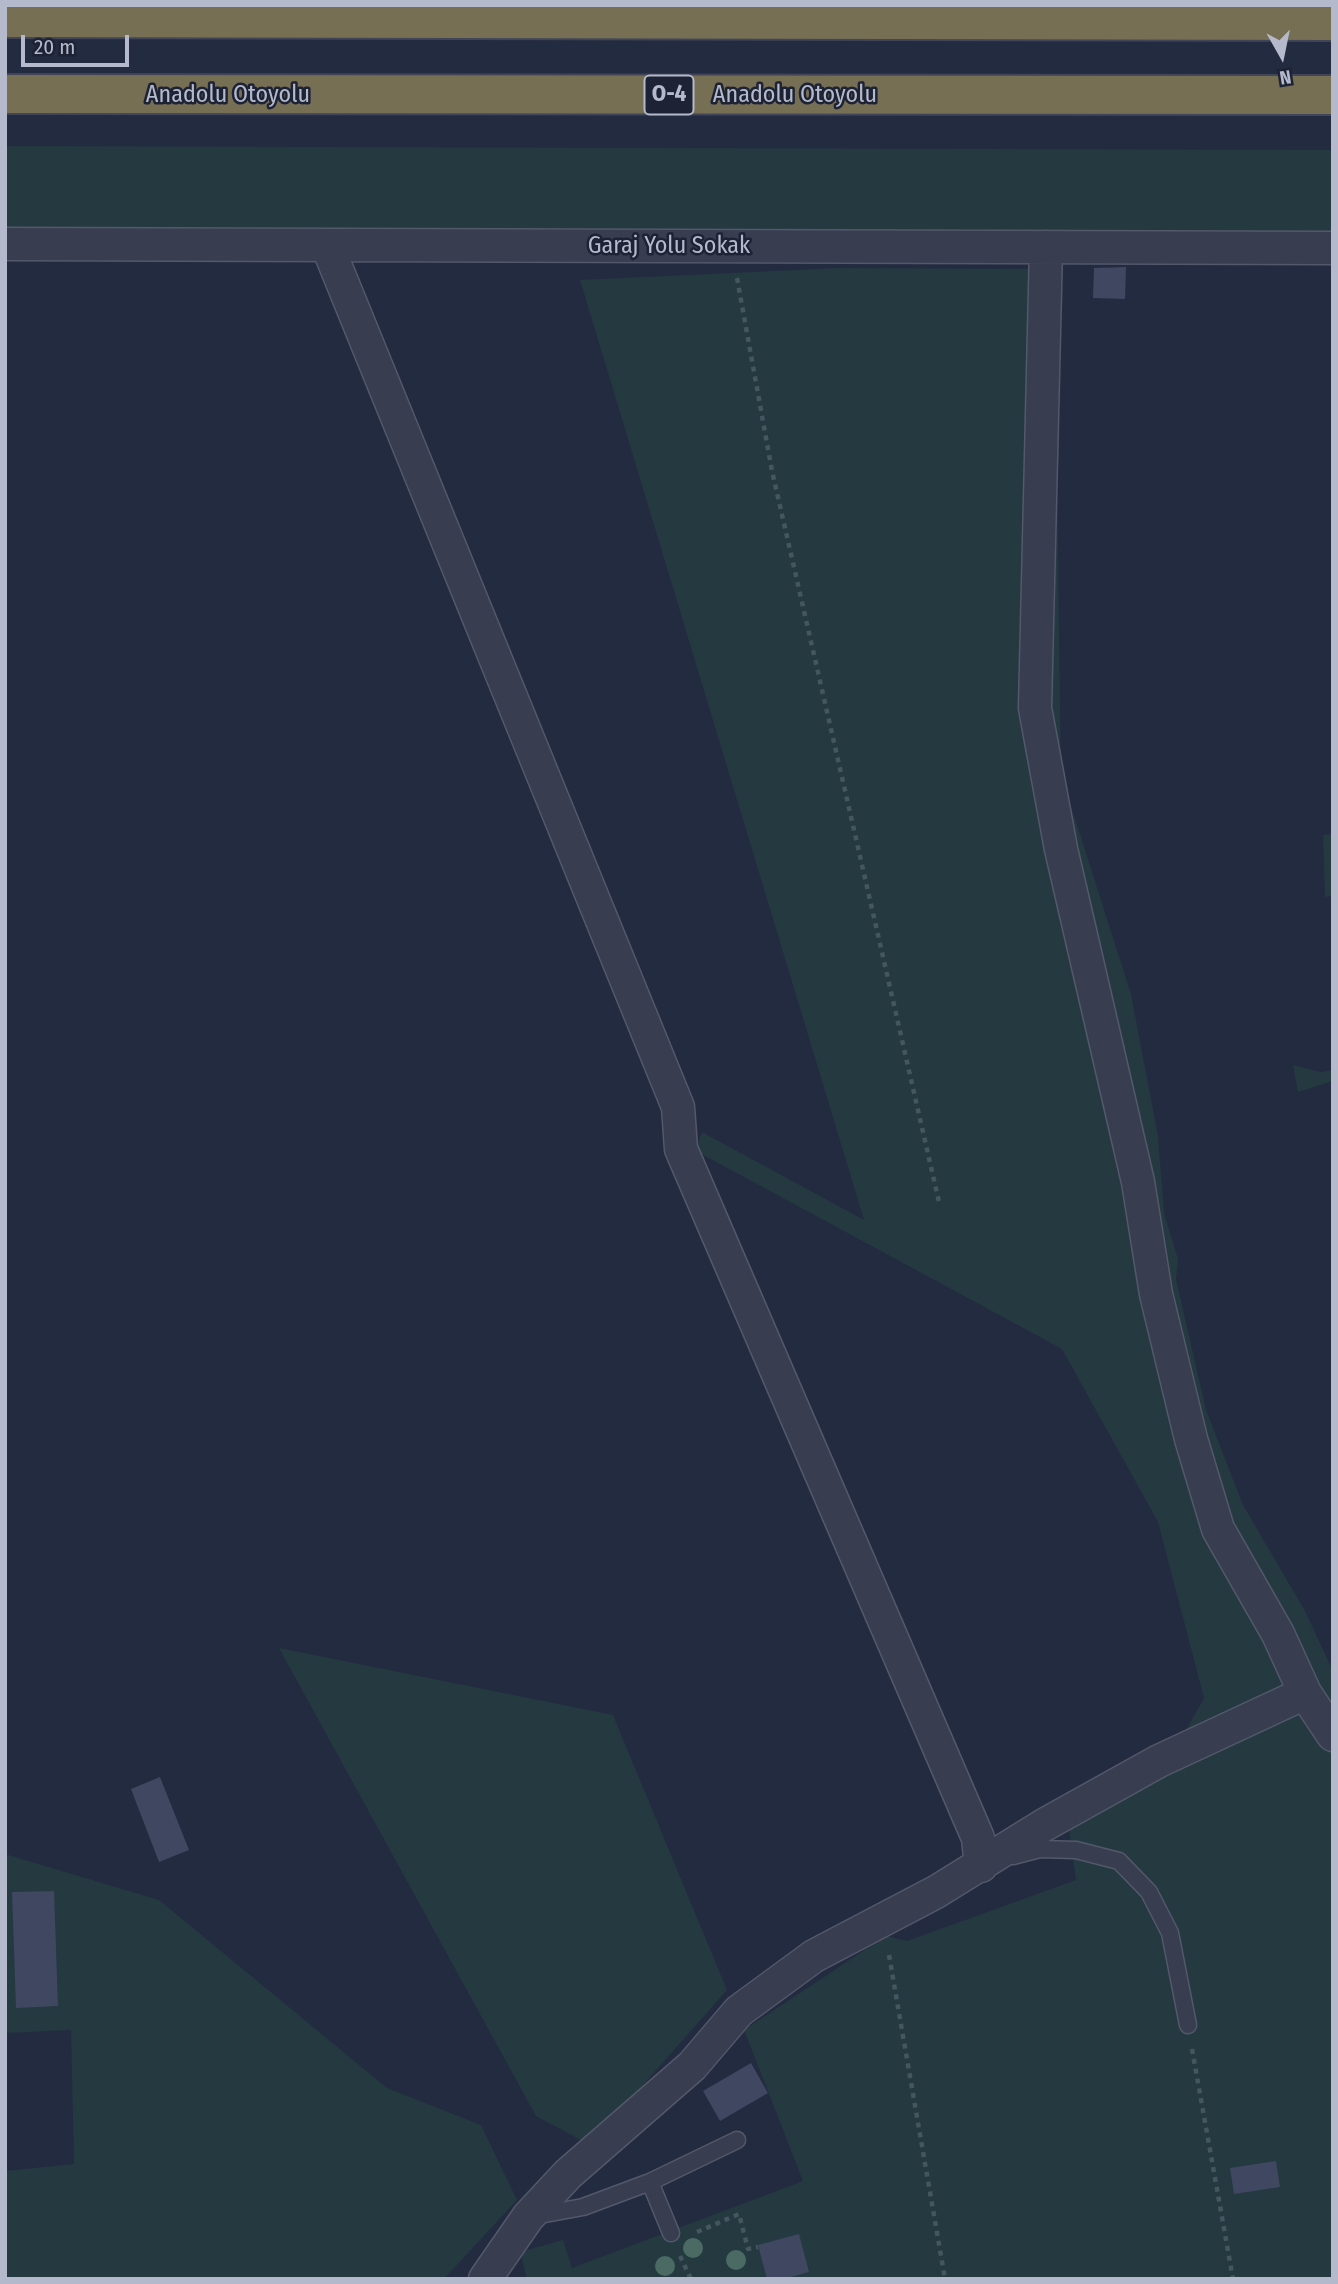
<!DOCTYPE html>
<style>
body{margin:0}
#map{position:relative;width:1338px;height:2284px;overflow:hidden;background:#232b40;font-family:"Fira Sans Condensed",sans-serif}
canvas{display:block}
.frame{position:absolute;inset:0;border:7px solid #b4b9cb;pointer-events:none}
.north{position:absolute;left:1247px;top:21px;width:70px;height:70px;-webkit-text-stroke:5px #1d2235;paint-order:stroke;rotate:171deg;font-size:19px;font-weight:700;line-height:28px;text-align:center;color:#b4b9cb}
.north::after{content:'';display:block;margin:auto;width:24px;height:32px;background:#b4b9cb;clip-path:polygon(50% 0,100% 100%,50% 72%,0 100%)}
.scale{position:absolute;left:21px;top:35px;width:108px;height:32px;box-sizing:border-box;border:4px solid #b4b9cb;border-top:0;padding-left:9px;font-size:21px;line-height:24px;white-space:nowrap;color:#b4b9cb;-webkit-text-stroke:5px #1d2235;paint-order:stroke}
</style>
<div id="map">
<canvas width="1338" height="2284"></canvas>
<div class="frame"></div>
<div class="north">N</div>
<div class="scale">20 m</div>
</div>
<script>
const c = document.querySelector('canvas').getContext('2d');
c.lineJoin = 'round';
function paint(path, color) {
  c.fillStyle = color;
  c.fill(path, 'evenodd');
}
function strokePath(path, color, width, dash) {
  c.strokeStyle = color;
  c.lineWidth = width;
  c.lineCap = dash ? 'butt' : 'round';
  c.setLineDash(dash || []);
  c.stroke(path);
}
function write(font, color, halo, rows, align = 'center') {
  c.font = font + ' "Fira Sans Condensed",sans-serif';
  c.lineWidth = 5;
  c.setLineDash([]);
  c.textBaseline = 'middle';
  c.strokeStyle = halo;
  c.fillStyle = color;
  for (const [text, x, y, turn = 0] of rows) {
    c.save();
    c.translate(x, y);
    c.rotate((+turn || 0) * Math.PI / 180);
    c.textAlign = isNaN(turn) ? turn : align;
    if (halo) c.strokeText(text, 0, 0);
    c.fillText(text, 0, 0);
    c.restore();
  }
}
paint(new Path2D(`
 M5 146 1333 150V239L5 237Z
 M839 268 1054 269 1061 775 1131 994 1158 1136 1164 1213 1178 1259 1176 1279 1206 1410 1243 1505 1305 1611 1333 1671V2279H527L520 2252 563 2240 572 2268 803 2181 744 2030 886 1936 907 1941 1076 1880 1068 1822 1061 1804 1186 1730 1204 1698 1158 1522 1062 1349 696 1151 702 1132 864 1220 580 280Z
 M1333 834V896L1325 897 1323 835Z
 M1293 1065 1321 1072 1333 1070V1081L1298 1092Z
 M279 1648 613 1715 727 1990 590 2145 536 2116Z
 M5 1854 159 1900 387 2088 481 2125 517 2200 444 2279H5V2171L74 2164 71 2030 5 2033Z`), '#253941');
paint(new Path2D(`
 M1126 267 1125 299 1093 298 1094 268Z
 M160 1777 189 1850 159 1862 131 1789Z
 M54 1891 58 2006 16 2008 12 1892Z
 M751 2063 768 2093 720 2121 703 2091Z
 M1276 2161 1280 2187 1234 2194 1230 2168Z
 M799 2234 809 2272 784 2279H767L758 2245Z`), '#3f4761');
const lane = new Path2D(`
 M1013 1856 1040 1849 1076 1850 1119 1861 1149 1892 1170 1933 1188 2025
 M650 2182 737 2140
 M534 2216 583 2207 650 2182 671 2233`);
const street = new Path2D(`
 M5 244 1333 248
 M327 245 678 1107 681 1149 978 1838 981 1866
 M1046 247 1035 708 1061 849 1138 1182 1156 1294 1191 1439 1218 1529 1278 1634 1305 1693 1333 1735
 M485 2279 528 2217 568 2174 692 2066 739 2011 814 1956 936 1892 1044 1825 1159 1761 1305 1693`);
const highway = new Path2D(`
 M5 18 1333 21
 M5 94 1333 95`);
strokePath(lane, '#53586b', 19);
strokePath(street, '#53586b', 35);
strokePath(highway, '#404558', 42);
strokePath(new Path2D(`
 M737 278 772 471 939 1202
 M889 1955 945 2279
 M1192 2049 1233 2279
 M697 2232 739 2214 748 2249 758 2247
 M680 2256 691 2279`), '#44565e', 4.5, [5, 5]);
strokePath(lane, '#383d50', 16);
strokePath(street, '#383d50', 32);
strokePath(highway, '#776f54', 38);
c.fillStyle = '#4a6a63';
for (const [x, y] of [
 [693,2248],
 [736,2260],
 [665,2266]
]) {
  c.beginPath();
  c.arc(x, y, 10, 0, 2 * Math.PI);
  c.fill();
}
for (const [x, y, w] of [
 [669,95,49]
]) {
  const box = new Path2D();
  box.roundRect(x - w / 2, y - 19.5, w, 39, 5);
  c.fillStyle = '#1d2235';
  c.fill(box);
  strokePath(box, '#b4b9cb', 2);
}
write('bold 23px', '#b4b9cb', null, [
 ["O-4",669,95]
]);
write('24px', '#b4b9cb', '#1d2235', [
 ["Anadolu Otoyolu",228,95],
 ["Anadolu Otoyolu",795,95],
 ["Garaj Yolu Sokak",669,246]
]);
</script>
